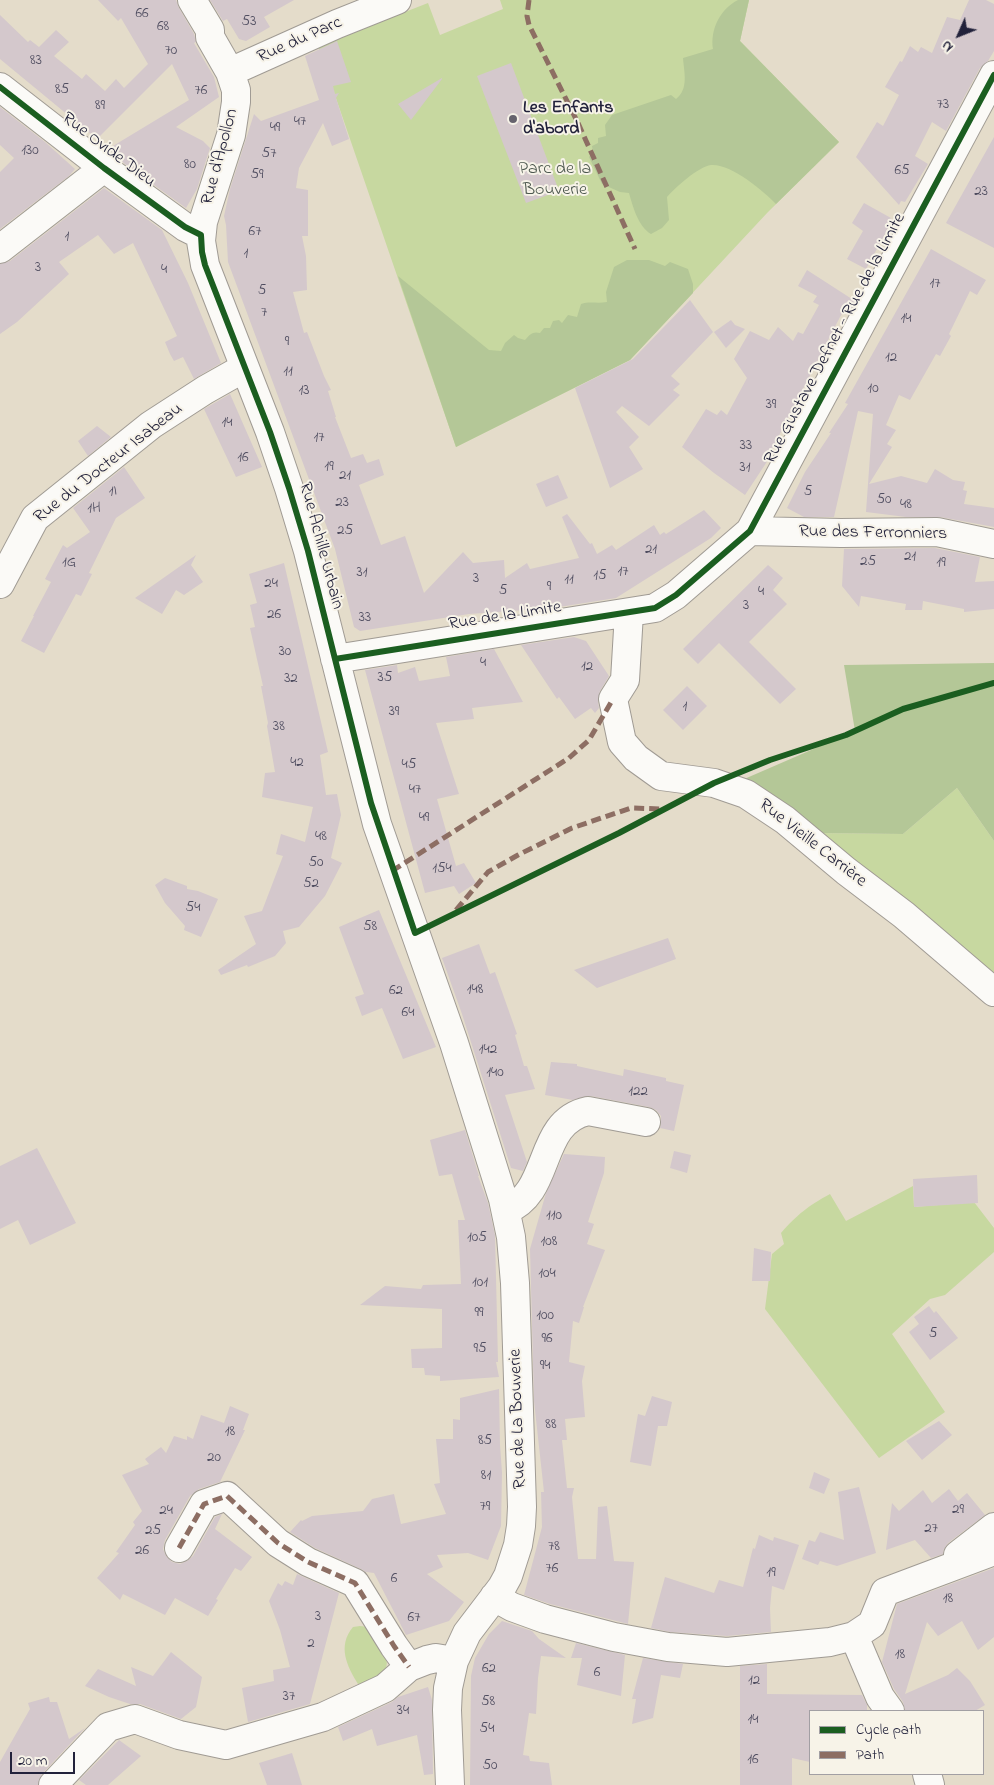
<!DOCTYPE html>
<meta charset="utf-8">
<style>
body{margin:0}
#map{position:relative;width:994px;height:1785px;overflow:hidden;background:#e4dcca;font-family:"Indie Flower",sans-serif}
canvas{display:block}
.legend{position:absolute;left:809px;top:1710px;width:175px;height:65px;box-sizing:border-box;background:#f7f3e8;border:1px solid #a29fa3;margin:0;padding:6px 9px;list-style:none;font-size:15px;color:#22223b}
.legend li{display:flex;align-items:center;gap:10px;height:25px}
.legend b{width:25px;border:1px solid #a29fa3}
.north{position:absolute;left:934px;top:10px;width:50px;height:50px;-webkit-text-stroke:4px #f7f3e8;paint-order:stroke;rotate:226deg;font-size:14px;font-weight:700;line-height:20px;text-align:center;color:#22223b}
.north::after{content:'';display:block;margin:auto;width:18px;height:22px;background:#22223b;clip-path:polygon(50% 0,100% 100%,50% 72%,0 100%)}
.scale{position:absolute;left:10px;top:1752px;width:65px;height:22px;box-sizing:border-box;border:2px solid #22223b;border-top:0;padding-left:6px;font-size:15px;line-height:18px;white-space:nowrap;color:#22223b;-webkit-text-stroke:4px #f7f3e8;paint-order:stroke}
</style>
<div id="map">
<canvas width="994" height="1785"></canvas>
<ul class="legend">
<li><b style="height:6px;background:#1b5e20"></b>Cycle path</li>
<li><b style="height:6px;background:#8d6e63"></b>Path</li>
</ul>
<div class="north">N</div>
<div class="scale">20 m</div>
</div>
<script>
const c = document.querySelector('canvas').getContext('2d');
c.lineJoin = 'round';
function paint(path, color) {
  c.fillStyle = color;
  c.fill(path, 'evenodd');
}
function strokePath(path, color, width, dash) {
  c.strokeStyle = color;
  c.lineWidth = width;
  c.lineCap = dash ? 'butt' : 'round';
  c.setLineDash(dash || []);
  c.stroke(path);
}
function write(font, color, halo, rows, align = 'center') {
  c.font = font + ' "Indie Flower",sans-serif';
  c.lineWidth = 4;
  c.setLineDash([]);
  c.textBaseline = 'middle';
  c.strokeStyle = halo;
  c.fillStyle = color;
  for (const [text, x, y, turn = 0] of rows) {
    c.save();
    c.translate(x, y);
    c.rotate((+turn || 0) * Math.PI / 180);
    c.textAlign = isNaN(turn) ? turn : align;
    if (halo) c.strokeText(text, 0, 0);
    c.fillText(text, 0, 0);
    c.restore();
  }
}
paint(new Path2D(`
 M500 0H749L740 41 839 142 768 212 630 360 456 447 318 46 428 3 440 35 503 9Z
 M957 788 994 841V980L814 833 903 834Z
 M913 1186 914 1207 974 1202 994 1228V1252L945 1295 930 1299 892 1334 945 1412 879 1458 765 1309 772 1254 784 1244 781 1233C798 1214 808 1206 830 1194L846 1221Z
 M360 1626 368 1627C377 1641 400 1665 377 1677 371 1680 365 1683 358 1684 347 1666 337 1646 353 1627Z`), '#c7d8a0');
paint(new Path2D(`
 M738 0H749L740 41 839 142 776 204C764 191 730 163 711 165 698 167 676 187 667 197L669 220 662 228 651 234C638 226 633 207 629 193L620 192 602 184 589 157 593 152 592 146 598 143V138L606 136 605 125 612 115 671 95 676 99C689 89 684 72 683 58L713 49C710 30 720 9 738 0Z
 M627 260H649L665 266 670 262 688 269 693 284V293L630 360 456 447 398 276 489 350 501 351 505 343 514 335 518 338 525 340C530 334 533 331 540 333L544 328H550L553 321 559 320 562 323 568 315 577 317 581 304C590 301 597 304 607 302L606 292 614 267Z
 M994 663V841L957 788 903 834 814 833 735 783 855 731 844 665Z`), '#b4c797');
paint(new Path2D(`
 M98 0H176L179 8 194 34 196 42 194 43 214 77 219 97 176 127 203 141 210 148 197 189 186 208 126 165 108 149 189 100 172 64 97 139 0 59V15L28 42 30 40 39 47 56 30 69 42 54 56 82 79 86 74 105 91 116 79 124 88 148 64 121 18 118 21Z
 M210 0H294L264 17 270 27 246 41 239 39 227 19 223 21Z
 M969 0H986L994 4V51L988 61 980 68 946 131 932 122 915 156 928 164 905 202 901 201 899 205 856 157 877 122 883 126 899 95 885 87 900 61 902 62 910 46 918 52 921 47 932 53 947 17 960 20Z
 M337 41 351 82 333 86 335 94 339 93 336 98 349 139 332 146 323 123 299 168 296 188 308 190V236H302L306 256 307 290 293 292 304 333 307 332 324 376 331 390 328 391 336 417H335L351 458 363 454 367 463 379 459 384 475 359 485 381 545 405 536 424 593 463 552 473 563 504 560 505 578 527 563 530 569 579 558 562 517 567 514 590 544 592 543 597 554 612 545 616 550 654 525 660 535 664 532 666 534 704 510 721 528 711 538 616 598 553 608 469 614 360 631 354 627 335 549 228 262 226 225 224 216 230 189 254 114 261 121 319 100 305 56Z
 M511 63 559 191 526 203 477 76Z
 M442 78V79L411 120 398 104Z
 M0 107 45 142 75 169 69 176 0 229V172L14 158 0 145Z
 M994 137V248L946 223Z
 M104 188 162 230 188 283 221 363 194 379 183 357 174 361 170 354 165 342 177 336 133 243 114 254 98 235 59 262 69 274 17 322 0 334V264L10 261Z
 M864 203 891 218 888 224 890 225 866 269 847 259 863 231 852 223Z
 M931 249 986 280 977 295 970 291 949 334 951 336 940 356 936 354 910 400 899 395 886 425 896 430 887 444 892 447 869 484 901 476 927 483 935 469 953 480 965 482 963 490 967 491 964 504 994 508V527L940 517H906L866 512 873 414 858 411 834 517H804L787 508 805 472 831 433H829L848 404 845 403Z
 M807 270 855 301 850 312 845 309 840 317 770 453 772 454 745 495 714 473 682 447 706 409 717 415 721 410 727 415 747 378 734 359 750 331 769 340 778 327 793 341 798 332 803 334 819 305 813 302 817 296 798 286Z
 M690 300 713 332 671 376 680 384 673 390 680 395 649 426 622 406 616 412 639 437 629 447 643 469 610 488 575 388 633 359Z
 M731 320 735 325 745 329 726 348 714 332Z
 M230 394 262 467 236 477 204 409Z
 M97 426 111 437 88 456 78 441Z
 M124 467 145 498 116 518 89 573 92 574 81 596 76 594 44 653 21 641 34 616H33L51 582 45 579 63 545 67 548 90 532 73 508Z
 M558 475 568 498 546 507 536 484Z
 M935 548 980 557 975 582 994 581V609L964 612V609L923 601 922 610H905L906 604 861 596 859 607 842 586 844 549Z
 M196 555 191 565 203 582 184 595 176 590 162 614 135 598Z
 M284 563 328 752 320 755 326 795 337 794 341 815 331 858 342 863 325 896 299 927 283 931 286 943 275 956 248 967 247 965 221 975 218 970 256 944 244 916 262 911 283 856 276 854 281 834 305 842 313 807 262 797 265 773 275 772 267 726 268 723 261 686H263L250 628 255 627 250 605 257 603 249 574Z
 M768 565 783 578 773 590 787 604 749 642 796 689 780 704 719 643 698 664 683 649Z
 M574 637 586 641 609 676 600 691 598 701 599 708 595 713 591 708 575 719 559 697 557 699 521 645Z
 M494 649 523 702 472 708 474 719 436 723 459 794 437 799 456 866 464 863 476 883 459 894 454 886 425 893 365 670 397 665 398 673 415 667 419 681 450 676 446 657Z
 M687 686 707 706 683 730 663 710Z
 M165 878 187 886V889L198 891 218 899 201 937 184 930 185 926 165 903 155 885Z
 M379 910 436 1047 403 1059 382 1008 362 1016 355 997 364 994 339 927Z
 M668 938 676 959 597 988 574 970Z
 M479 944 490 974 495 972 517 1034 515 1035 524 1066H527L535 1089 505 1095 527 1162 523 1171 511 1168 462 1014 442 958Z
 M551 1062 577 1064V1066L623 1076 624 1069 666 1078V1081L684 1085 674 1131 660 1128 661 1124V1116L656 1110 649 1107 591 1096 582 1097 573 1100 545 1095Z
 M465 1130 479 1176H478L488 1203 495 1235 498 1362H496L499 1377 440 1381V1376L425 1375 424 1368H412L411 1349 442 1348V1309L360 1305 385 1286 421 1289 423 1285 461 1284 458 1220H465L452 1174 439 1176 430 1140Z
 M37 1148 76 1223 30 1245 18 1220 0 1229V1166Z
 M674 1151 691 1155 687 1173 670 1168Z
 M564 1154 605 1157 604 1173 588 1222 594 1224 587 1244 605 1250 583 1307H584L579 1323 573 1321 569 1362 585 1366 582 1381 585 1417 565 1419 567 1440H562L567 1488H574L572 1497 578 1559H596L598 1507 607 1506 614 1561 634 1562 628 1624 550 1604 524 1595 542 1527 541 1492H544L534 1401 530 1249 546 1193Z
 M977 1175 978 1203 914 1207 913 1179Z
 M754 1248 771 1252 770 1281H752Z
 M929 1306 934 1313 936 1311 958 1338 930 1360 909 1332 919 1324 914 1317Z
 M499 1389 500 1445 502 1473 501 1526 488 1560 468 1553 437 1555 443 1567 427 1574 464 1602 449 1621 406 1635 374 1573 366 1572 361 1569 315 1548 290 1532 301 1520 302 1521 312 1516 363 1511 372 1499 394 1494 401 1524 446 1514 434 1484 440 1483 436 1439H453V1419L460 1420V1398Z
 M652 1396 672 1402 667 1426H658L651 1466 630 1462 638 1414 645 1416Z
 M230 1406 249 1414 243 1430H245L220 1482 199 1489 190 1496 165 1540 163 1549 166 1556 172 1562 180 1564 187 1561 193 1556 215 1517 222 1514 215 1529 252 1557 241 1571 235 1568 216 1599 218 1600 208 1616 175 1598 165 1615 123 1594 120 1600 97 1578 119 1553 116 1552 135 1525 133 1522 142 1511 122 1475 149 1464 145 1459 161 1447 166 1453 174 1436 187 1440V1436L193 1439 201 1415 224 1423Z
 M939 1421 952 1435 922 1460 906 1441Z
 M814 1472 830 1479 824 1494 809 1488Z
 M859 1487 876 1553 837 1566 820 1561 818 1565 802 1559 809 1540 815 1542 820 1532 844 1540 838 1492Z
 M949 1489 958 1501 967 1493 985 1515 948 1543 944 1549 943 1554 931 1558 915 1540 886 1550 892 1503 899 1511 923 1490 932 1503Z
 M759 1535 773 1541 774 1537 799 1545 784 1590 772 1586 770 1608 771 1632 727 1636 670 1632 651 1628 665 1577 714 1593 719 1580 743 1587 753 1548 755 1549Z
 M994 1568V1637L978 1650 962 1621 938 1636 927 1622 905 1694 948 1675 957 1668 970 1681 985 1705 975 1711H905L903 1702 894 1689 882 1662 897 1604Z
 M297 1574 339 1593 310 1704 248 1722 242 1688 274 1681 273 1670 290 1667 280 1630 269 1601 278 1583 282 1586 285 1581 293 1585Z
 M502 1621 532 1631 539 1639 566 1658 541 1656 538 1678 536 1714 529 1713 523 1755 529 1756 530 1761 549 1763 552 1785H470L471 1676 475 1658 489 1634Z
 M576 1643 625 1655 621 1696 577 1685 582 1658H571Z
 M171 1652 202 1677 196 1707 181 1719 140 1704H130L109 1697 85 1686 98 1669 136 1686 131 1667 153 1676Z
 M643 1658 683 1664 680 1678 661 1675 653 1718 632 1724 636 1699H632Z
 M767 1664V1694L862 1695 867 1705V1711H810V1762L792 1758V1785H740V1666Z
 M428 1687 432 1700 433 1774 424 1775 417 1735 377 1746 372 1729 343 1741 338 1727 392 1702 398 1697Z
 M49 1697 50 1702H57L69 1739 85 1728 42 1774 38 1785H0V1762L30 1709 28 1703Z
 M119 1740 141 1756 108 1785H86L79 1780Z
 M292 1753 302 1785H267L259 1763Z`), '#d4c8cc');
const minor = new Path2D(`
 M192 0 210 30V37L230 72 236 90V102L231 135 203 222 201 241 205 265 270 432 289 488 308 551 377 824 454 1043 503 1199 511 1237 515 1283 522 1507 521 1526 518 1545 508 1576 502 1587 467 1633 454 1661 448 1688 447 1710 450 1785
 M230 72 337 24 397 0
 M0 87 104 168 185 227 201 235
 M0 249 104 168
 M750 531 841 533 937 532 994 544
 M0 584 35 518 151 425 205 390 244 368
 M629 613 625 680 613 699 622 742 636 758 661 776 714 783 746 794 785 820 846 871 904 915 994 992
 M335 659 655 608 676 595 750 531 994 75
 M506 1210C553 1192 536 1122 588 1111L646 1122
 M179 1548 204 1504 227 1496 278 1543 308 1562 355 1583 394 1646 409 1667
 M958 1555 994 1527
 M494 1597 512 1607 545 1619 614 1637 668 1647 727 1652 830 1642 854 1636 872 1624 885 1592 994 1551
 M854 1636 880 1697 890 1711
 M927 1774 930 1785
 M53 1785 108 1727 135 1719 179 1735 226 1745 323 1717 385 1688 409 1667 427 1660 436 1658 454 1661`);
strokePath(minor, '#a09b94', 30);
strokePath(minor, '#fbfaf7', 28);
strokePath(new Path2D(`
 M529 0 527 16 529 25 578 123 635 249
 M392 871 569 758 589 740 613 699
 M456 910 488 872 518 855 572 828 631 808 662 809
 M179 1548 204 1504 227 1496 278 1543 308 1562 355 1583 394 1646 409 1667`), '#8d6e63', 5, [10, 5]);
strokePath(new Path2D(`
 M0 87 104 168 185 227 201 235 202 252 205 265 270 432 289 488 308 551 371 803 415 933 619 833 714 783 770 760 846 735 903 709 994 683
 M335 659 655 608 676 595 750 531 994 75`), '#1b5e20', 6);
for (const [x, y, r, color] of [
 [513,119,5,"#66636d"]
]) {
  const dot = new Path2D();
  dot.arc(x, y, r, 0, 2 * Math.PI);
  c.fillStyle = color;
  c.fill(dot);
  strokePath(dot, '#f7f3e8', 2);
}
write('15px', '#4e4c5f', null, [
 ["66",142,15],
 ["53",249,23],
 ["68",163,28],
 ["70",171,52],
 ["83",36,62],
 ["85",62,91],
 ["76",201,92],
 ["73",943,106],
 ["89",100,107],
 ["47",300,123],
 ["49",275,129],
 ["130",30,152],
 ["57",269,155],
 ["80",190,166],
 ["65",902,172],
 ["59",257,176],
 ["23",981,193],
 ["67",255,233],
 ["1",67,238],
 ["1",246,255],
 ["3",38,269],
 ["4",164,271],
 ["17",935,285],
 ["5",262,292],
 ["7",264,314],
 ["14",906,320],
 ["9",287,343],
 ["12",891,359],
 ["11",288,373],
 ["10",873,390],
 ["13",304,392],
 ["39",771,406],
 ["14",227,424],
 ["17",319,439],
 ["33",746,447],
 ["16",243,459],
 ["19",329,468],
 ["31",745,469],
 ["21",345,477],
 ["1I",113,493],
 ["5",808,493],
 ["50",884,501],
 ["23",342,504],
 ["48",906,506],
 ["1H",94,510],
 ["25",345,532],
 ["21",651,551],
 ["21",910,558],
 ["25",868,563],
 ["1G",69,564],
 ["19",941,564],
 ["17",623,573],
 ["31",362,574],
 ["15",600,577],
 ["3",476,580],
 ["11",569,581],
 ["24",271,585],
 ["9",549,588],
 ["5",503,592],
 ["4",761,593],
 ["3",746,607],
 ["26",274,616],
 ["33",365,619],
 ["30",285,653],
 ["4",483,664],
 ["12",587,668],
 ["35",385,679],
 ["32",291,680],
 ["1",685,708],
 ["39",394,713],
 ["38",279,728],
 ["42",297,764],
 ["45",409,766],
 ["47",415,791],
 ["49",424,819],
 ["48",321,838],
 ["50",316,864],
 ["154",442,870],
 ["52",311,885],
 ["54",193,909],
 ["58",370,928],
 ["148",475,991],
 ["62",396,992],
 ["64",408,1014],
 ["142",488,1051],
 ["140",495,1074],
 ["122",638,1093],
 ["110",554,1217],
 ["105",477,1239],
 ["108",549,1243],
 ["104",547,1275],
 ["101",480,1284],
 ["99",479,1314],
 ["100",545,1317],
 ["5",933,1335],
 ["96",547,1340],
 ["95",480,1350],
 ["94",545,1367],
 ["88",551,1426],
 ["18",230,1433],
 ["85",485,1442],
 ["20",214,1459],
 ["81",486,1477],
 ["79",485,1508],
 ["29",958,1511],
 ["24",166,1512],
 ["27",931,1530],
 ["25",153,1532],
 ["78",554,1548],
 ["26",142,1552],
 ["76",552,1570],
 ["19",771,1574],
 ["6",394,1580],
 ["18",948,1600],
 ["3",318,1618],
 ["67",414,1619],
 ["2",311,1645],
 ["18",900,1656],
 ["62",489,1670],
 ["6",597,1674],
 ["12",754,1682],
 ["37",289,1698],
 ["58",488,1703],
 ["34",403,1712],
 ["14",753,1721],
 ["54",487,1730],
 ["16",753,1761],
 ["50",490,1767]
]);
write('18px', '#22223b', '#f7f3e8', [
 ["Rue du Parc",300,41,-24],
 ["Rue Ovide Dieu",108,151,37],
 ["Rue d'Apollon",221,157,-75],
 ["Rue Gustave Defnet - Rue de la Limite",836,339,-62],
 ["Rue du Docteur Isabeau",109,464,-38],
 ["Rue des Ferronniers",873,534,1],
 ["Rue Achille Urbain",320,546,75],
 ["Rue de la Limite",505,617,-9],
 ["Rue Vieille Carrière",812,844,38],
 ["Rue de La Bouverie",519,1419,-92]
]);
write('bold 18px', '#22223b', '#f7f3e8', [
 ["Les Enfants",523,109],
 ["d'abord",523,130]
], 'left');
write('18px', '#4d584f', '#f7f3e8', [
 ["Parc de la",555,170],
 ["Bouverie",555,191]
]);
</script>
